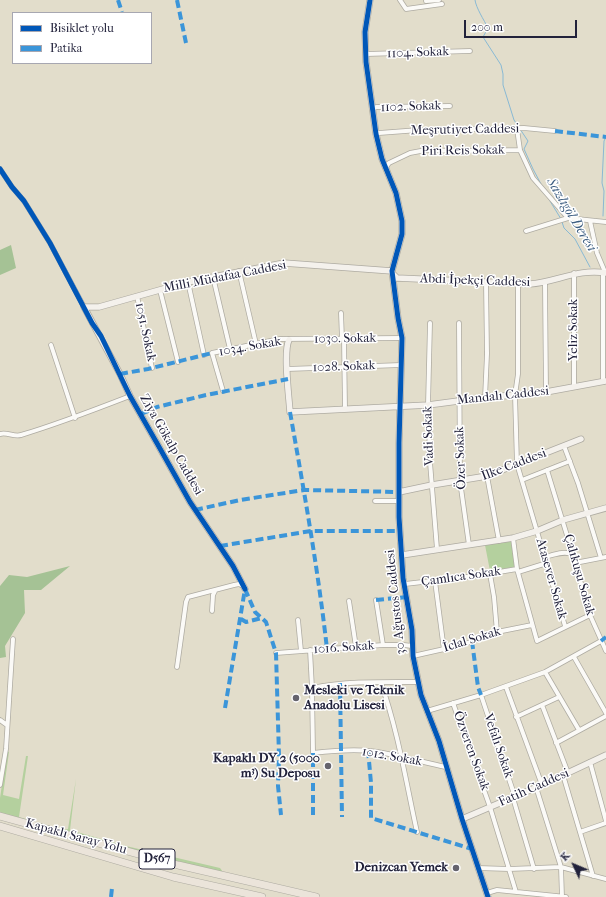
<!DOCTYPE html>
<meta charset="utf-8">
<style>
body{margin:0}
#map{position:relative;width:606px;height:897px;overflow:hidden;background:#e2ddcb;font-family:"IM FELL French Canon",serif}
canvas{display:block}
.legend{position:absolute;left:12px;top:12px;width:140px;height:52px;box-sizing:border-box;background:#fff;border:1px solid #a7a7b1;margin:0;padding:5px 7px;list-style:none;font-size:12px;color:#22223b}
.legend li{display:flex;align-items:center;gap:8px;height:20px}
.legend b{width:20px;border:1px solid #a7a7b1}
.north{position:absolute;left:554px;top:845px;width:40px;height:40px;-webkit-text-stroke:3px #fff;paint-order:stroke;rotate:314deg;font-size:11px;font-weight:700;line-height:16px;text-align:center;color:#22223b}
.north::after{content:'';display:block;margin:auto;width:14px;height:18px;background:#22223b;clip-path:polygon(50% 0,100% 100%,50% 72%,0 100%)}
.scale{position:absolute;left:464px;top:20px;width:113px;height:18px;box-sizing:border-box;border:2px solid #22223b;border-top:0;padding-left:5px;font-size:12px;line-height:14px;white-space:nowrap;color:#22223b;-webkit-text-stroke:3px #fff;paint-order:stroke}
</style>
<div id="map">
<canvas width="606" height="897"></canvas>
<ul class="legend">
<li><b style="height:5px;background:#0057b8"></b>Bisiklet yolu</li>
<li><b style="height:5px;background:#3b95d9"></b>Patika</li>
</ul>
<div class="north">K</div>
<div class="scale">200 m</div>
</div>
<script>
const c = document.querySelector('canvas').getContext('2d');
c.lineJoin = 'round';
function paint(path, color) {
  c.fillStyle = color;
  c.fill(path, 'evenodd');
}
function strokePath(path, color, width, dash) {
  c.strokeStyle = color;
  c.lineWidth = width;
  c.lineCap = dash ? 'butt' : 'round';
  c.setLineDash(dash || []);
  c.stroke(path);
}
function write(font, color, halo, rows, align = 'center') {
  c.font = font + ' "IM FELL French Canon",serif';
  c.lineWidth = 3;
  c.setLineDash([]);
  c.textBaseline = 'middle';
  c.strokeStyle = halo;
  c.fillStyle = color;
  for (const [text, x, y, turn = 0] of rows) {
    c.save();
    c.translate(x, y);
    c.rotate((+turn || 0) * Math.PI / 180);
    c.textAlign = isNaN(turn) ? turn : align;
    if (halo) c.strokeText(text, 0, 0);
    c.fillText(text, 0, 0);
    c.restore();
  }
}
paint(new Path2D(`
 M511 541 515 567 490 571 485 545Z
 M7 751 9 752 3 795 19 799 26 756H28L19 817 64 830 68 829 76 779 70 830 126 846 220 868 223 872 264 881 239 878 29 822 0 813V798Z`), '#b4d09e');
paint(new Path2D(`
 M11 245 16 268 0 275V250Z
 M70 566 41 590H24L25 613 5 646 6 657 0 658V586L9 575 27 577Z`), '#a5c295');
strokePath(new Path2D(`
 M475 0C476 8 484 20 488 28L483 37 501 65 503 74V85L514 120 518 126
 M520 129 528 141 524 149 533 169 541 184
 M550 201 561 219
 M603 216 604 191 602 183 604 141 606 137
 M562 222 564 228 575 239 590 267`), '#88b9d4', 1);
const street = new Path2D(`
 M400 0 406 9 442 4
 M426 1 439 0
 M366 54 470 51
 M373 108 377 107 450 106
 M517 129 520 150 533 178 568 218 606 222
 M376 134 379 133 419 130 524 128 555 131
 M386 167 389 163 410 153 426 150 454 151 520 150
 M0 169 12 187 24 201 50 243 84 307
 M590 221 597 253 605 272
 M526 231 568 218
 M239 271 256 344
 M603 272V382
 M574 273V387
 M213 277 230 349
 M188 282 204 355
 M545 283 546 392
 M518 284V374L515 395 517 464 565 626
 M160 290 178 362
 M137 296 152 368
 M341 313 342 339
 M430 323 428 405 430 424 429 450 437 549
 M459 323 460 481 469 545
 M344 339 345 409
 M51 345 75 418
 M287 369 401 365
 M223 391 212 353 280 339 402 338
 M485 398 487 354 486 282
 M0 434C7 432 14 437 21 435 58 424 94 410 130 396
 M564 446 578 483 601 558
 M547 470 573 555 590 615 606 651
 M487 476 499 541
 M522 480 570 461
 M375 501H398
 M513 538 517 569 537 641 590 615
 M545 557C553 555 566 550 573 555
 M575 563 606 557
 M518 572 547 563
 M490 574 494 597 497 632
 M435 581 444 650
 M405 584 475 576 517 569
 M376 600 383 645
 M349 601 356 647
 M212 611 213 595 215 591
 M298 620 301 651
 M310 650 312 688 313 753C330 751 353 749 370 751 396 754 421 762 446 767
 M276 653 383 645H404L412 646
 M413 656 462 645 497 632 532 625
 M574 657 606 713
 M177 667 186 602 188 597 234 585 239 584 243 586
 M545 672 579 730
 M381 683C398 731 406 782 417 832
 M506 687 542 785
 M312 688C347 681 382 682 417 682
 M481 695 515 797
 M453 703 490 807 516 892
 M542 705 568 773
 M427 711 481 695 545 672 601 641
 M516 717 559 697
 M0 720 7 725
 M556 743 606 716
 M590 762 606 821
 M563 775 593 876
 M0 785 6 749 13 639
 M536 787 561 867 562 897
 M513 798 534 869
 M580 832 606 823
 M478 868 509 869 561 867 606 879
 M487 893 497 890 566 897`);
const secondary = new Path2D(`
 M370 0 365 32 366 62 376 134 382 159 396 193 402 221V234L392 271 398 318 402 338 399 443V517L403 578 412 630 413 656 421 695 439 741 462 819 488 897
 M393 274 397 278 530 284C556 282 579 268 606 273
 M289 340C283 351 289 397 290 412L428 405 481 398 546 392 606 381
 M399 492 432 485 487 476 581 439
 M402 555 513 538 537 531 563 520 606 508
 M245 589 233 566 190 502 158 445 130 396 120 374 84 307H99L188 282 284 263 392 271
 M462 819 542 785 606 755`);
const highway = new Path2D(`
 M0 816 178 865 316 897
 M0 826 173 877 262 897`);
strokePath(street, '#aeaba2', 5.5);
strokePath(secondary, '#aeaba2', 7);
strokePath(highway, '#aeaba2', 8);
strokePath(street, '#fbfaf7', 4);
strokePath(secondary, '#f4f1ec', 5.5);
strokePath(highway, '#ebe4da', 7);
strokePath(new Path2D(`
 M118 0 122 12
 M177 0 186 43
 M555 131 606 137
 M120 374 148 369 212 353
 M290 412C304 491 318 569 327 649
 M141 414 157 407 206 395 288 379
 M195 510 240 500 304 490 399 492
 M220 546 311 531H400
 M245 589 255 612 266 622 276 653 279 756 278 786 281 815
 M376 600 407 597
 M241 619 246 622 262 618
 M472 641 478 687 481 695
 M601 641 606 637
 M340 683 342 817
 M225 708 245 589
 M368 750 371 783V818L472 849
 M313 815V753
 M111 897 112 888`), '#3b95d9', 4, [8, 4]);
strokePath(new Path2D(`
 M370 0 365 32 366 62 376 134 382 159 396 193 402 221V234L392 271 398 318 402 338 399 443V517L403 578 412 630 413 656 421 695 439 741 462 819 488 897
 M0 169 12 187 24 201 50 243 92 323 101 336 130 396 158 445 190 502 233 566 245 589`), '#0057b8', 5);
for (const [x, y, r, color] of [
 [296,698,4,"#65636d"],
 [328,766,4,"#65636d"],
 [456,868,4,"#65636d"]
]) {
  const dot = new Path2D();
  dot.arc(x, y, r, 0, 2 * Math.PI);
  c.fillStyle = color;
  c.fill(dot);
  strokePath(dot, '#fff', 1.5);
}
for (const [x, y, w] of [
 [157,859,36]
]) {
  const box = new Path2D();
  box.roundRect(x - w / 2, y - 10, w, 20, 3);
  c.fillStyle = '#fff';
  c.fill(box);
  strokePath(box, '#22223b', 1);
}
write('bold 12px', '#22223b', null, [
 ["D567",157,859]
]);
write('13px', '#22223b', '#fff', [
 ["1104. Sokak",418,53,-2],
 ["1102. Sokak",411,107,-2],
 ["Meşrutiyet Caddesi",465,130,-1],
 ["Piri Reis Sokak",463,151,-1],
 ["Milli Müdafaa Caddesi",225,277,-11],
 ["Abdi İpekçi Caddesi",475,281,2],
 ["Yeliz Sokak",574,330,-90],
 ["1051. Sokak",145,332,78],
 ["1030. Sokak",345,339,-1],
 ["1034. Sokak",250,347,-10],
 ["1028. Sokak",344,367,-2],
 ["Mandalı Caddesi",503,396,-6],
 ["Vadi Sokak",429,436,-92],
 ["Ziya Gökalp Caddesi",171,445,60],
 ["Özer Sokak",461,458,-92],
 ["İlke Caddesi",514,465,-21],
 ["Çalıkuşu Sokak",579,575,74],
 ["Çamlıca Sokak",461,577,-8],
 ["Atasever Sokak",551,579,74],
 ["30 Ağustos Caddesi",396,602,-96],
 ["İclal Sokak",472,640,-17],
 ["1016. Sokak",344,648,-4],
 ["Vefalı Sokak",498,746,71],
 ["Özveren Sokak",471,751,70],
 ["1012. Sokak",392,757,10],
 ["Fatih Caddesi",534,788,-24],
 ["Kapaklı Saray Yolu",76,837,15]
]);
write('bold 13px', '#22223b', '#fff', [
 ["Mesleki ve Teknik",304,691,"left"],
 ["Anadolu Lisesi",304,706,"left"],
 ["Kapaklı DY 2 (5000",320,759],
 ["m³) Su Deposu",320,774],
 ["Denizcan Yemek",448,868]
], 'right');
write('italic 14px', '#3e5f82', '#fff', [
 ["Sazlıgöl Deresi",571,215,59]
]);
</script>
